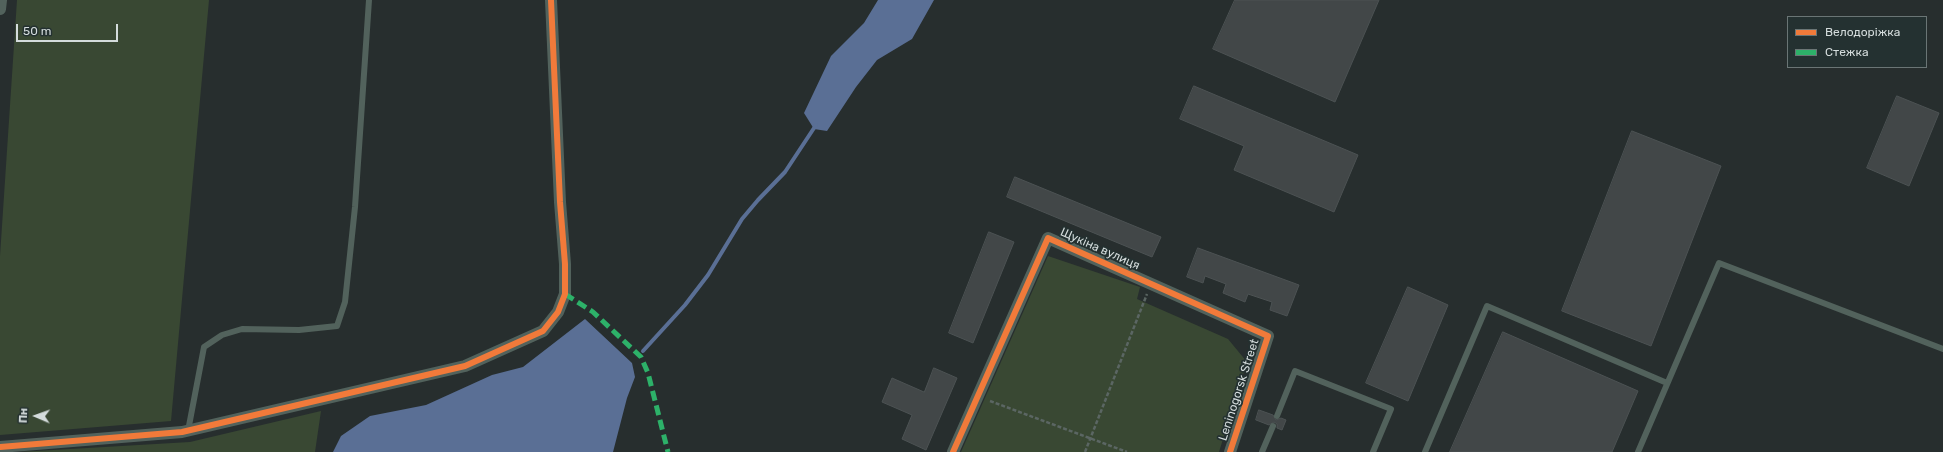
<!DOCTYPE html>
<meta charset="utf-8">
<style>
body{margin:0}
#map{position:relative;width:1943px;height:452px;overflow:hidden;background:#272e2e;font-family:Rubik,sans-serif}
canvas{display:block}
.legend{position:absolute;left:1787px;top:16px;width:140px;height:52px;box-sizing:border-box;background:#243131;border:1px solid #6a7575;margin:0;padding:5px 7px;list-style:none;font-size:12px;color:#d4dcdc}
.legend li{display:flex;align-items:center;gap:8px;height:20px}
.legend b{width:20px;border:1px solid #6a7575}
.north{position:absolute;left:16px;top:396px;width:40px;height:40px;-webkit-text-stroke:3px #243131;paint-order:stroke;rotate:272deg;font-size:11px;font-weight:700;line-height:16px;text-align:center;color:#d4dcdc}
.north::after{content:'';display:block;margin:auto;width:14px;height:18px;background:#d4dcdc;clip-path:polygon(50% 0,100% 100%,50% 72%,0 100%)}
.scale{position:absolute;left:16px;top:24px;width:102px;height:18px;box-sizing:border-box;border:2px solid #d4dcdc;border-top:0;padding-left:5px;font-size:12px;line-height:14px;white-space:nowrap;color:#d4dcdc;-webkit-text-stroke:3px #243131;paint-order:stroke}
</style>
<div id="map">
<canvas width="1943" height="452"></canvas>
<ul class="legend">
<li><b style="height:5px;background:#f17a3a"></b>Велодоріжка</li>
<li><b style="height:5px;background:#2db169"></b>Стежка</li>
</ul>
<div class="north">Пн</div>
<div class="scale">50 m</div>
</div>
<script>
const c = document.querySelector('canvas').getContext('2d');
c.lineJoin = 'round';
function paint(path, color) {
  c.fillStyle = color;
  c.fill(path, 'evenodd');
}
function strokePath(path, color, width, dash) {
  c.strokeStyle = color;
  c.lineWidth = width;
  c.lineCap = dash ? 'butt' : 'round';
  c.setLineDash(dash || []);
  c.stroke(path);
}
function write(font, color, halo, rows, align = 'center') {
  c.font = font + ' Rubik,sans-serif';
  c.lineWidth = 3.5;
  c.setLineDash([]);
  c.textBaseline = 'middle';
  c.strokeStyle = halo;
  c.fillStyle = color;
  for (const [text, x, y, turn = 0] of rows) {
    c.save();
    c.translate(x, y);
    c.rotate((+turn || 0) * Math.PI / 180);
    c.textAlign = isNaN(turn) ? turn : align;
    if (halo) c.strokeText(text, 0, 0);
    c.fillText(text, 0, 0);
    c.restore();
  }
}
paint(new Path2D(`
 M17 0H209L171 421 0 435V256Z
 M1048 256 1140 287 1137 299 1228 339 1247 362 1219 452H961Z
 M321 411 315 452H19L190 442Z`), '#394833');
paint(new Path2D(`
 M878 0H934L912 39 877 60 856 87 827 131 814 129 804 113 831 56 864 23Z
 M585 319 632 363 635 377 627 398 613 452H333L341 436 370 416 426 405 492 375 523 367Z`), '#5a6f95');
strokePath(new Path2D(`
 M643 351 685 305 708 275 742 219 758 200 785 172 816 125`), '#5a6f95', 4);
const building = new Path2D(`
 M1235 0H1379L1335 102 1213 49Z
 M1194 86 1358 155 1334 212 1234 170 1244 146 1180 119Z
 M1897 96 1939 113 1909 186 1867 168Z
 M1632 131 1721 166 1651 346 1562 311Z
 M1015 177 1161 237 1152 257 1007 197Z
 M989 232 1014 242 973 343 949 333Z
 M1198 248 1299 285 1287 316 1270 310 1272 302 1248 294 1245 302 1223 293 1226 284 1205 276 1203 283 1187 277Z
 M1408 287 1448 305 1408 401 1366 383Z
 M1503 332 1638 391 1612 452H1450Z
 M934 368 957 378 926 450 902 439 912 415 882 402 892 378 924 392Z
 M1259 410 1273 415 1276 420 1281 418 1286 420 1282 430 1277 428V424L1274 422 1269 425 1256 420Z`);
paint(building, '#424748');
strokePath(building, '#4c5253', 1);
strokePath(new Path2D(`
 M990 401 1127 452
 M1085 452 1147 294`), '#5b6663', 2.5, [4, 2]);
strokePath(new Path2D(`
 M1277 416 1295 371 1391 409 1373 452
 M188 431 204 347 222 335 242 329 299 330 337 326 345 302 355 207 369 0
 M1262 452 1273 426
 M1425 452 1487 306 1667 383
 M1638 452 1719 263 1943 349`), '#52625c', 6);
strokePath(new Path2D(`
 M0 9 1 0
 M0 447 182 432 465 366 543 331 558 312 565 294V264L560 202 551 0
 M953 452 1048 238 1268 336 1230 452`), '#52625c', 12);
strokePath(new Path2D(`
 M565 294 593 312 641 357 648 373 668 452`), '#2db169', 5, [10, 5]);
strokePath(new Path2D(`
 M0 447 182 432 465 366 543 331 558 312 565 294V264L560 202 551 0
 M953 452 1048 238 1268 336 1230 452`), '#f17a3a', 6);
write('12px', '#d4dcdc', '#243131', [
 ["Щукіна вулиця",1100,249,24],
 ["Leninogorsk Street",1239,390,-72]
]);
</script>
